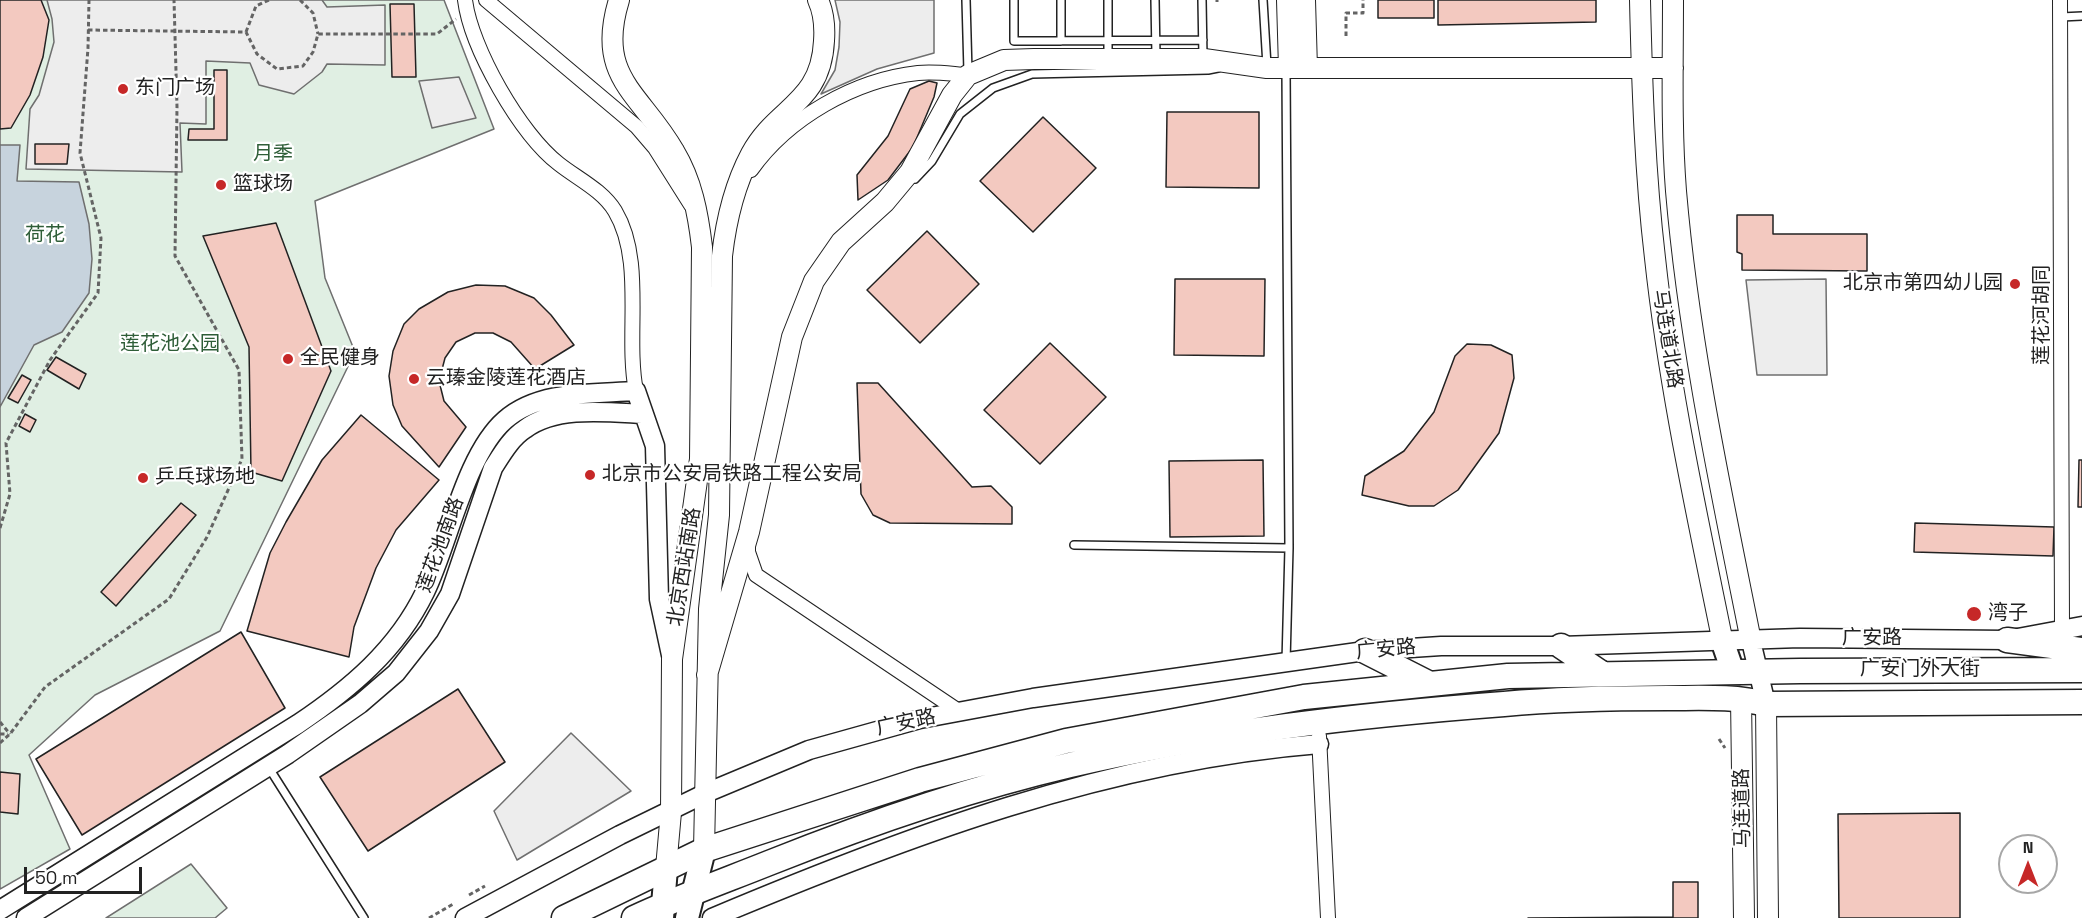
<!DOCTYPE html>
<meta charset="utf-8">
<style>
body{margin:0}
#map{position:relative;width:2082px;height:918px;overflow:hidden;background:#fff;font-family:"Space Grotesk",sans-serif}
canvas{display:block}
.north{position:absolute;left:1998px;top:834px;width:60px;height:60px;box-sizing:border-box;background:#fff;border:2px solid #a7a7a7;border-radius:50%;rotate:0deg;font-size:16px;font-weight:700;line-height:24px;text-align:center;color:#222}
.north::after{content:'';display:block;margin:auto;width:21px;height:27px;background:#c62828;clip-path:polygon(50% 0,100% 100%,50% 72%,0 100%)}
.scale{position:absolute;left:24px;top:867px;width:118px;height:27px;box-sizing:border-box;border:3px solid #222;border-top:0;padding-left:8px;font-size:18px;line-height:21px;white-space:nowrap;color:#222;-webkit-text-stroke:4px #fff;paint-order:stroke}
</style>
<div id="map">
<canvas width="2082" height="918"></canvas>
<div class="north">N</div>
<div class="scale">50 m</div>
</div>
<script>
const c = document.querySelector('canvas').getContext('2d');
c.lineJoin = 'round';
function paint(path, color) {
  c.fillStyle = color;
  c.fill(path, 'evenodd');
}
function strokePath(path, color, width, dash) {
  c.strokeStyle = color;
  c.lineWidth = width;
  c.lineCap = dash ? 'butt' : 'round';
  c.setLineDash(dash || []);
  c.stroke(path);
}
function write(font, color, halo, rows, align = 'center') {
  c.font = font + ' "Space Grotesk","Noto Sans SC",sans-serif';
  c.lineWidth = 4.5;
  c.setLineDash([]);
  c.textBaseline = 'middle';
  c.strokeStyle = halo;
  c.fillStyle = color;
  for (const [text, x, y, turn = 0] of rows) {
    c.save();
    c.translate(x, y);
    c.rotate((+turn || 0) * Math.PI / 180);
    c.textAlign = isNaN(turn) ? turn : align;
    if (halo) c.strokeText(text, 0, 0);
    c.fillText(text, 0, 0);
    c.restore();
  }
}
const green = new Path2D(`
 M0 0H444L494 129 315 201 325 278 355 352 220 631 95 695 29 755 70 849 0 889Z
 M191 864 227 908 215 918H106Z`);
paint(green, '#e0efe3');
strokePath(green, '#6f6f6f', 1.5);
const parking = new Path2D(`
 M47 0H322L327 7 385 5V65L327 64 322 72 294 94 259 85 250 63 206 61V124L180 123 182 172 26 169 30 109 39 95 54 42 52 19Z
 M835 0H934V53L877 69 821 94 835 70 839 47 840 22Z
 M459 77 476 118 432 128 419 81Z
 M1826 279 1827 375H1757L1746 280Z
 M571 733 631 791 517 860 494 811Z`);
paint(parking, '#ededed');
strokePath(parking, '#6f6f6f', 1.5);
const water = new Path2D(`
 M0 145H20L17 181 79 182 89 224 92 259 89 293 62 332 34 345 0 407Z`);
paint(water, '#c7d3dd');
strokePath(water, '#6f6f6f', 1.5);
const building = new Path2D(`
 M0 0H41L49 20 43 57 30 95 11 128 0 129Z
 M1378 0H1434V18H1378Z
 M1438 0H1596V22L1438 25Z
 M390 4H414L416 77H392Z
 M214 70H227V140H188L189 129H214Z
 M929 81 937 83 934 97 913 147 888 180 858 200 857 175 888 136 910 89Z
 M1167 112H1259V188L1166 187Z
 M1043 117 1096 168 1033 232 980 181Z
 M35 144H69L67 164H35Z
 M1737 215H1773V234H1867V271L1742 270V254L1737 252Z
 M276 223 331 371 282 481 251 472 249 347 203 236Z
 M927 231 979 284 920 343 867 290Z
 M1175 279H1265L1264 356 1174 355Z
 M476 285 505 286 534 298 551 315 574 345 535 369 511 342 493 333H475L456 342 445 358 439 381 444 401 466 427 439 467 402 426 393 405 389 376 393 351 404 324 419 309 448 292Z
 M1050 343 1106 397 1040 464 984 410Z
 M1467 344 1491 345 1512 355 1514 378 1499 433 1458 490 1434 506H1409L1362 495 1365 476 1404 451 1434 412 1455 356Z
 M56 357 86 374 79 389 47 370Z
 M22 375 31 380 18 403 8 398Z
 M857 383H878L972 487 991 486 1012 507V524L890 523 873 515 861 494Z
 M25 414 36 420 30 432 19 426Z
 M361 415 439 480 396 530 376 568 354 627 349 657 247 631 270 553 286 522 322 460Z
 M1263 460 1264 536 1170 537 1169 461Z
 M2079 460H2082V507H2078Z
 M181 503 196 515 116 606 101 592Z
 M1915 523 2054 527 2053 556 1914 552Z
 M241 632 285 708 82 835 36 759Z
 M458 689 505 762 368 851 320 777Z
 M0 772 20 774 18 814 0 812Z
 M1960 813V918H1839L1838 814Z
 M1673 882H1698V918H1528L1673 917Z`);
paint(building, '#f3c9c0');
strokePath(building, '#222', 1.5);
const service = new Path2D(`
 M966 0 968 72
 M1014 0V41L1203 40
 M1061 0V41
 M1108 0V57
 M1155 0 1156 56
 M1202 0 1203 57
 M1263 0 1267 66
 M2061 17 2082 16
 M1286 70 1289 548 1286 662
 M915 179 932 161 960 114 993 88 1032 74 1208 70 1218 68
 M1074 545 1289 548
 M269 768 364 918`);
const minor = new Path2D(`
 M465 0C471 48 520 134 559 164 578 179 602 190 615 211 645 261 625 335 636 391
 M486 0 637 127 655 148 691 205
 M1284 0 1286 68
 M1298 0 1300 68
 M1308 0 1310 68
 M2060 0 2062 629
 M751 170C788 118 854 80 918 73 934 71 952 74 968 75
 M748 542V552L756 575 960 712
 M1319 736 1328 918`);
const tertiary = new Path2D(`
 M1751 641 1766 704
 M0 910 298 724C350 689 397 650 425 592 449 543 465 455 505 420 539 390 593 394 636 391L655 446 659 599 671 655
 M26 918 288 754 360 704 396 673 429 631 450 594 493 468C502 454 511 438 525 429 556 406 606 412 642 414
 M465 918 620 835 706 793 809 750 920 719 1033 698 1365 651 1441 646H1561L1800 638 2007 640 2082 626
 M712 918C907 836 1106 761 1319 744`);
const secondary = new Path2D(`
 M619 0C595 78 641 93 674 151 692 181 698 213 702 247L700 459 672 659 671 812 666 868
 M1640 0C1642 86 1645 173 1655 258 1669 388 1697 515 1723 643
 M1673 0C1673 63 1671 128 1676 191 1689 343 1721 491 1751 641
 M707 675 749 532 792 337 814 281 841 242 885 202 910 172 952 95 968 75 1004 60 1034 59H1204L1267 68H1673
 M1741 698 1744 918
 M1766 704 1768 918
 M704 850 709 609 719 515 722 256C726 221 734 186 751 154 776 107 821 104 824 41 825 27 824 13 818 0`);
const primary = new Path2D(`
 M1723 643 1733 672
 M662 918 666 868
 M687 918 704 850`);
const trunk = new Path2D(`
 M2007 640 2082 650
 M1561 646 1601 673
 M1365 651 1428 683
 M564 918 704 850 920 780 1066 741 1304 697 1508 676 1800 671 2082 670
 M634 918C679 897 724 881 769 863 867 824 967 789 1070 765 1212 732 1358 715 1504 704 1559 699 1613 698 1668 698 1701 698 1734 696 1766 704L2082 702`);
strokePath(service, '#222', 10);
strokePath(minor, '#222', 16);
strokePath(tertiary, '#222', 21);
strokePath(secondary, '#222', 22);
strokePath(primary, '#222', 26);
strokePath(trunk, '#222', 27);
strokePath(new Path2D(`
 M300 0 313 13 318 34
 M1217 0V2
 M88 30 246 32 257 54 277 69 303 66 313 52 318 34H437L456 19
 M246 32 256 6 269 0
 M1346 36V13H1363V0
 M0 528 10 494 6 443 50 360 98 293 101 238 80 153 88 48 89 0
 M0 722 10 734
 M0 734H8
 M1719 739 1725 748
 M0 743 10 734 45 687 169 599 207 537 242 459 239 370 175 256 177 107 174 0
 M469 895 485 886
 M429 918 455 903`), '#646464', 3, [4.5, 3]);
strokePath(service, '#fff', 7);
strokePath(minor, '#fff', 14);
strokePath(tertiary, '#fff', 18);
strokePath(secondary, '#fff', 20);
strokePath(primary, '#fff', 22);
strokePath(trunk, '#fff', 24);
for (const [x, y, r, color] of [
 [123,89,6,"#c62828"],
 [221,185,6,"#c62828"],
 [2015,284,6,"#c62828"],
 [288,359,6,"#c62828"],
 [414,379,6,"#c62828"],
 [590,475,6,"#c62828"],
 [143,478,6,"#c62828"],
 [1974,614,8,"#c62828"]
]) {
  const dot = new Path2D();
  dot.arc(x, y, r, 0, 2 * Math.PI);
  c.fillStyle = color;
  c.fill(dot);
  strokePath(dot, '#fff', 2);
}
write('20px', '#222', '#fff', [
 ["东门广场",135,89],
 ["篮球场",233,185],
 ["北京市第四幼儿园",2003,284,"right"],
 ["全民健身",300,359],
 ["云瑧金陵莲花酒店",426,379],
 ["北京市公安局铁路工程公安局",602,475],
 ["乒乓球场地",155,478],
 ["湾子",1988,614]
], 'left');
write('20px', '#2f5e38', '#fff', [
 ["月季",273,155],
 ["荷花",45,236],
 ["莲花池公园",170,345]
]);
write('20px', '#222', '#fff', [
 ["莲花河胡同",2043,315,-90],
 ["马连道北路",1667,339,81],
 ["莲花池南路",441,545,-70],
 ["北京西站南路",685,567,-81],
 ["广安路",1872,639],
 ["广安路",1386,650,-5],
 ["广安门外大街",1920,670],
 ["广安路",906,723,-12],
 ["马连道路",1743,808,-91]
]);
</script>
